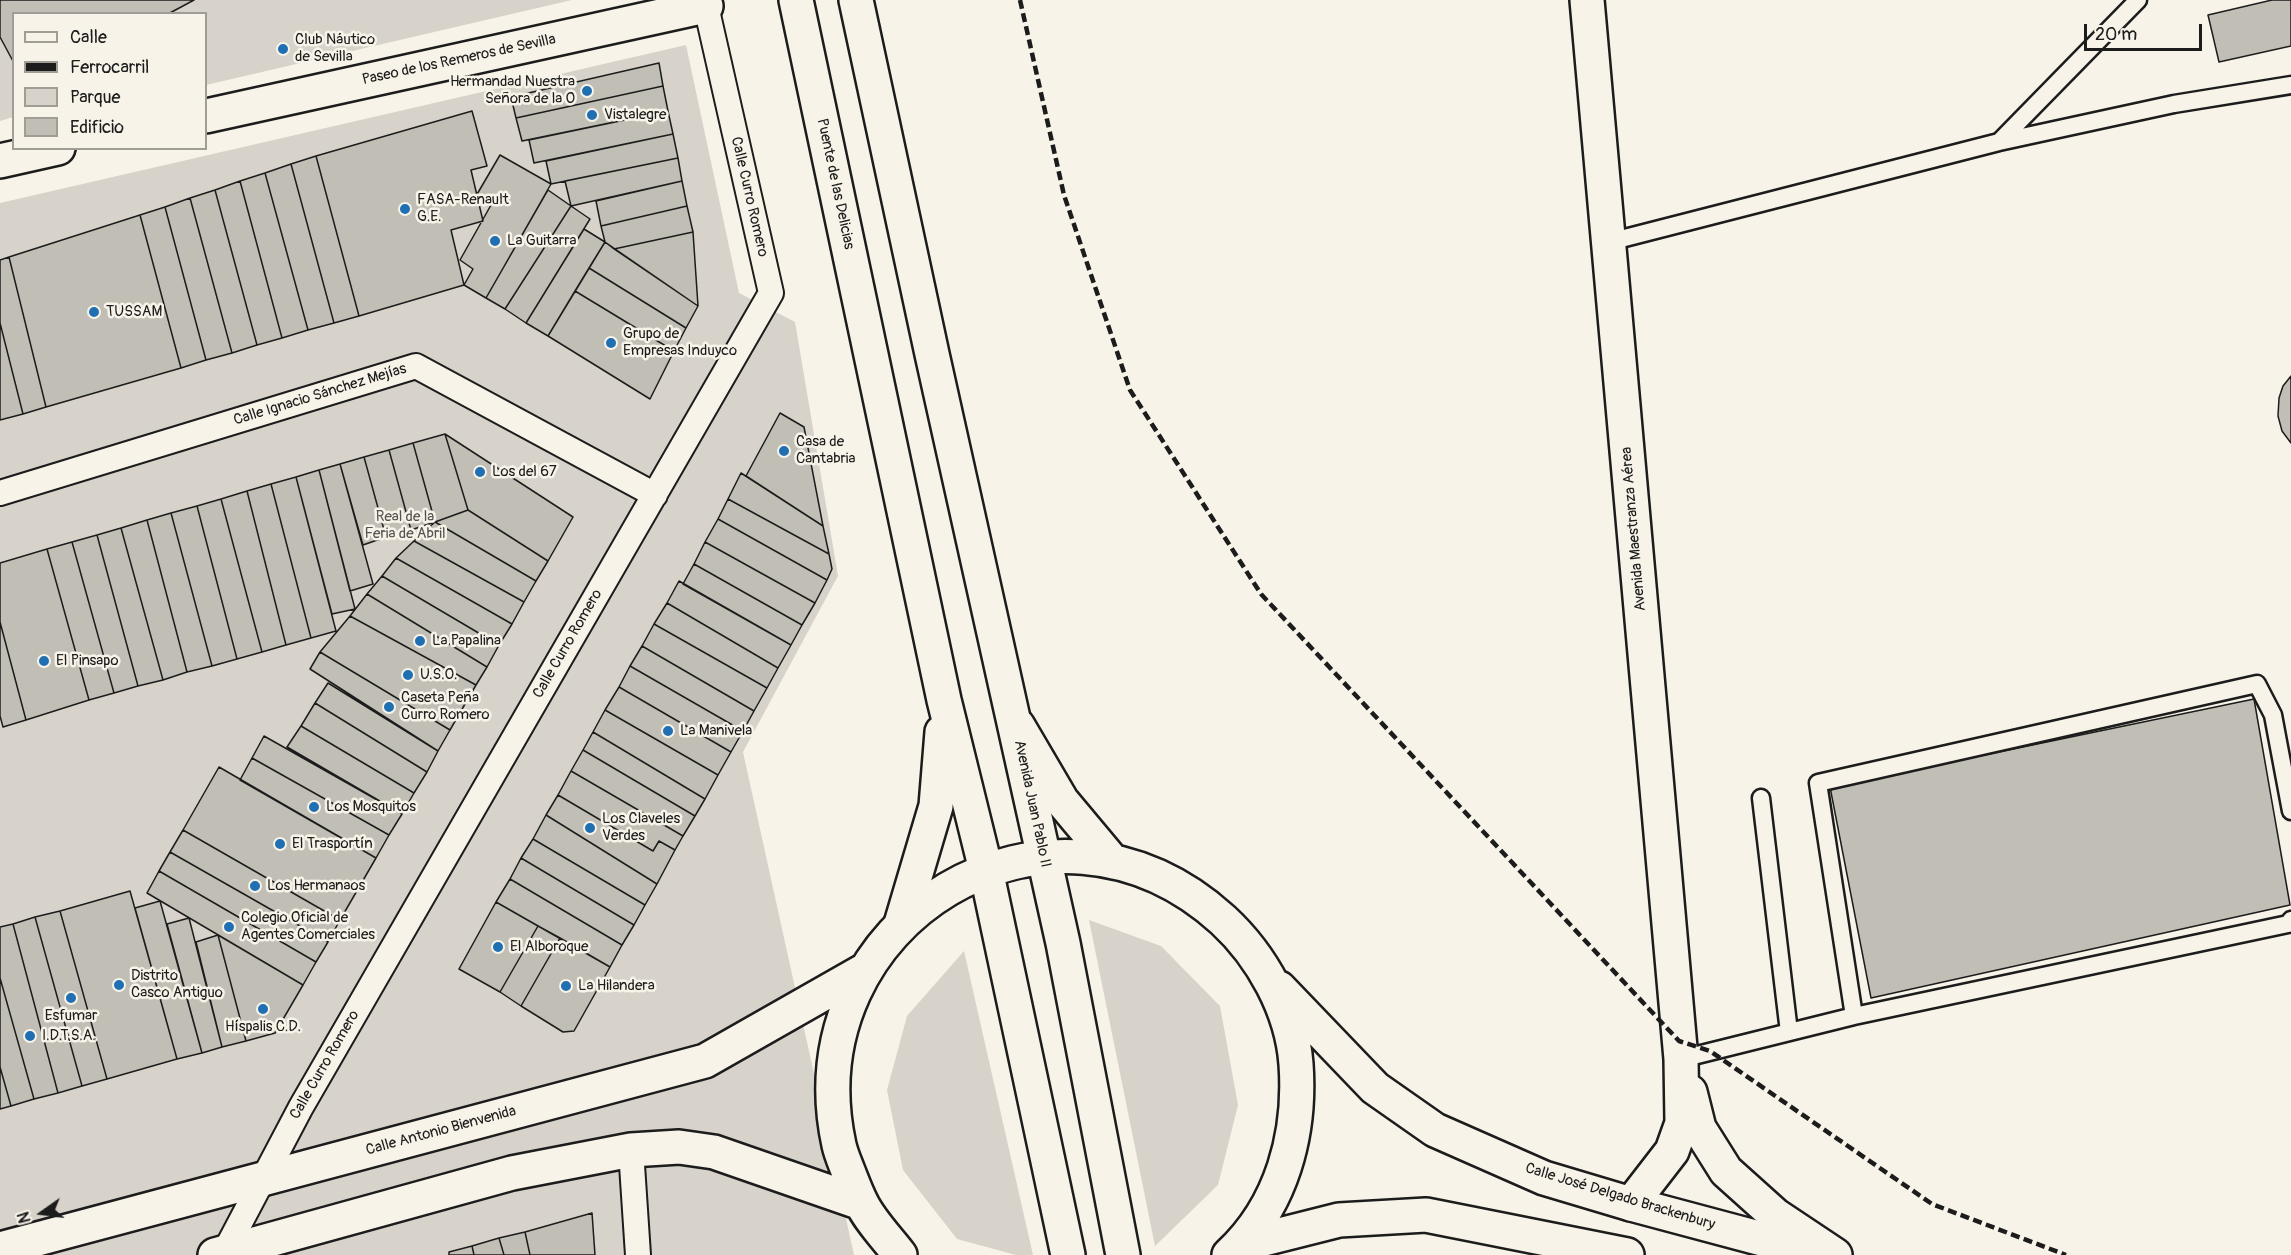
<!DOCTYPE html>
<meta charset="utf-8">
<style>
body{margin:0}
#map{position:relative;width:2291px;height:1255px;overflow:hidden;background:#f7f3e8;font-family:Pangolin,sans-serif}
canvas{display:block}
.legend{position:absolute;left:12px;top:12px;width:195px;height:138px;box-sizing:border-box;background:#f7f3e8;border:2px solid #9f9d96;margin:0;padding:8px 10px;list-style:none;font-size:18px;color:#1c1c1c}
.legend li{display:flex;align-items:center;gap:12px;height:30px}
.legend b{width:30px;border:2px solid #9f9d96}
.north{position:absolute;left:12px;top:1183px;width:60px;height:60px;-webkit-text-stroke:4px #f7f3e8;paint-order:stroke;rotate:256deg;font-size:16px;font-weight:700;line-height:24px;text-align:center;color:#1c1c1c}
.north::after{content:'';display:block;margin:auto;width:21px;height:27px;background:#1c1c1c;clip-path:polygon(50% 0,100% 100%,50% 72%,0 100%)}
.scale{position:absolute;left:2084px;top:24px;width:118px;height:27px;box-sizing:border-box;border:3px solid #1c1c1c;border-top:0;padding-left:8px;font-size:18px;line-height:21px;white-space:nowrap;color:#1c1c1c;-webkit-text-stroke:4px #f7f3e8;paint-order:stroke}
</style>
<div id="map">
<canvas width="2291" height="1255"></canvas>
<ul class="legend">
<li><b style="height:8px;background:#f7f3e8"></b>Calle</li>
<li><b style="height:8px;background:#1c1c1c"></b>Ferrocarril</li>
<li><b style="height:16px;background:#d7d3cb"></b>Parque</li>
<li><b style="height:16px;background:#c0beb5"></b>Edificio</li>
</ul>
<div class="north">N</div>
<div class="scale">20 m</div>
</div>
<script>
const c = document.querySelector('canvas').getContext('2d');
c.lineJoin = 'round';
function paint(path, color) {
  c.fillStyle = color;
  c.fill(path, 'evenodd');
}
function strokePath(path, color, width, dash) {
  c.strokeStyle = color;
  c.lineWidth = width;
  c.lineCap = dash ? 'butt' : 'round';
  c.setLineDash(dash || []);
  c.stroke(path);
}
function write(font, color, halo, rows, align = 'center') {
  c.font = font + ' Pangolin,sans-serif';
  c.lineWidth = 5;
  c.setLineDash([]);
  c.textBaseline = 'middle';
  c.strokeStyle = halo;
  c.fillStyle = color;
  for (const [text, x, y, turn = 0] of rows) {
    c.save();
    c.translate(x, y);
    c.rotate((+turn || 0) * Math.PI / 180);
    c.textAlign = isNaN(turn) ? turn : align;
    if (halo) c.strokeText(text, 0, 0);
    c.fillText(text, 0, 0);
    c.restore();
  }
}
paint(new Path2D(`
 M0 0H572L206 85V14H14L13 117 0 121Z
 M686 45 739 293 795 322 838 576 743 752 854 1255H0V203Z
 M1089 920 1161 946 1220 1006 1238 1105 1218 1185 1155 1246Z
 M964 951 1033 1255H1016L957 1239 903 1170 887 1090 907 1016Z`), '#d7d3cb');
const building = new Path2D(`
 M0 0H194L168 14H14V63L0 37Z
 M2272 0H2291V46L2219 62 2208 15Z
 M659 63 663 86 516 118 511 97Z
 M663 86 668 111 522 141 516 118Z
 M472 111 487 166 471 170 483 221 451 230 464 285 359 316 316 156Z
 M668 111 673 134 534 163 529 140Z
 M673 134 678 158 551 184 546 161Z
 M500 155 551 184 486 298 464 285 473 269 460 260 491 205 476 196Z
 M316 156 359 316 334 323 291 164Z
 M678 158 682 181 571 206 565 181Z
 M291 164 334 323 308 330 265 173Z
 M265 173 308 330 282 338 240 181Z
 M240 181 282 338 257 345 215 190Z
 M682 181 687 206 601 226 596 201Z
 M215 190 257 345 232 353 190 198Z
 M548 190 571 206 505 309 486 298Z
 M190 198 232 353 206 360 165 207Z
 M571 206 590 219 526 323 505 309Z
 M687 206 693 232 614 249 605 242 601 226Z
 M165 207 206 360 181 368 140 215Z
 M140 215 181 368 46 407 9 257Z
 M584 229 605 242 548 336 526 323Z
 M693 232 698 306 614 249Z
 M605 242 698 306 686 328 589 268Z
 M9 257 46 407 23 414 0 323V260Z
 M589 268 686 328 674 351 575 291Z
 M575 291 674 351 650 399 548 336Z
 M0 323 23 414 0 420Z
 M2291 376V443L2282 431 2278 416 2279 398 2283 386Z
 M780 413 804 427 823 526 746 476Z
 M445 434 573 517 548 561 468 510Z
 M445 434 468 510 435 522 413 443Z
 M413 443 435 522 411 530 389 450Z
 M389 450 411 530 386 537 364 457Z
 M364 457 386 537 363 545 340 464Z
 M340 464 373 584 350 591 319 470Z
 M319 470 355 609 332 614 296 477Z
 M741 473 823 526 829 554 728 499Z
 M296 477 336 631 311 638 271 484Z
 M271 484 311 638 286 645 247 491Z
 M247 491 286 645 262 652 221 499Z
 M221 499 262 652 237 659 197 506Z
 M728 499 829 554 832 569 827 580 718 519Z
 M197 506 237 659 212 666 171 513Z
 M468 510 548 561 536 581 435 522Z
 M171 513 212 666 187 672 147 520Z
 M718 519 827 580 815 603 705 542Z
 M147 520 187 672 163 680 121 528Z
 M435 522 536 581 524 602 414 541Z
 M121 528 163 680 138 686 97 535Z
 M97 535 138 686 114 693 72 542Z
 M414 541 524 602 512 624 396 558Z
 M72 542 114 693 89 700 47 549Z
 M705 542 815 603 802 625 694 564Z
 M47 549 89 700 26 720 0 622V563Z
 M396 558 512 624 499 645 382 576Z
 M694 564 802 625 791 645 683 584Z
 M382 576 499 645 487 667 367 594Z
 M679 581 791 645 778 668 667 603Z
 M367 594 487 667 476 685 350 616Z
 M667 603 778 668 767 688 654 624Z
 M350 616 476 685 450 730 320 652Z
 M0 622 26 720 3 727 0 716Z
 M654 624 767 688 754 711 642 646Z
 M642 646 754 711 743 731 630 666Z
 M320 652 450 730 438 751 310 669Z
 M630 666 743 731 731 752 619 687Z
 M328 683 438 751 427 772 315 703Z
 M619 687 731 752 718 775 605 710Z
 M2254 699 2290 905 1871 998 1830 787Z
 M315 703 427 772 414 793 301 726Z
 M605 710 718 775 705 799 593 732Z
 M301 726 414 793 402 814 287 747Z
 M593 732 705 799 695 816 583 750Z
 M264 736 402 814 389 835 252 758Z
 M583 750 695 816 683 836 571 771Z
 M252 758 389 835 376 858 240 780Z
 M219 767 376 858 340 920 183 830Z
 M571 771 683 836 675 850 659 841 653 851 558 795Z
 M558 795 653 851 659 841 675 850 657 884 546 815Z
 M546 815 657 884 645 905 533 839Z
 M183 830 340 920 328 942 170 852Z
 M533 839 645 905 634 925 521 858Z
 M170 852 328 942 316 962 159 871Z
 M521 858 634 925 622 945 510 879Z
 M159 871 316 962 303 985 147 893Z
 M510 879 622 945 610 967 496 902Z
 M130 891 177 1059 107 1079 60 911Z
 M160 901 202 1053 177 1059 135 908Z
 M496 902 538 926 500 992 459 969Z
 M60 911 107 1079 82 1086 35 917Z
 M35 917 82 1086 58 1093 13 924Z
 M189 918 222 1047 202 1053 167 924Z
 M13 924 58 1093 34 1099 0 978V927Z
 M538 926 560 938 521 1006 500 992Z
 M218 935 246 1041 222 1047 196 942Z
 M218 935 303 985 275 1033 246 1041Z
 M560 938 610 967 574 1031 563 1032 521 1006Z
 M0 978 34 1099 11 1106 0 1067Z
 M0 1067 11 1106 0 1109Z
 M592 1213 595 1255H530L525 1232Z
 M525 1232 530 1255H504L499 1238Z
 M499 1238 504 1255H474L472 1246Z
 M472 1246 474 1255H449V1252Z`);
paint(building, '#c0beb5');
strokePath(building, '#1c1c1c', 1.5);
const service = new Path2D(`
 M1999 142 2138 0
 M1609 242 1999 142 2174 104 2291 85
 M1761 798 1789 1032
 M1854 1016 1818 783 2257 684 2273 715 2291 811
 M1681 1059 1854 1016 2288 924 2291 920`);
const pedestrian = new Path2D(`
 M0 493 416 366 655 495
 M631 1150 638 1255
 M223 1255 301 1107 771 293 706 6`);
const minor = new Path2D(`
 M1587 0 1681 1059 1682 1123 1672 1151 1631 1204
 M206 116 706 6 704 0
 M0 161 58 148
 M1690 1092 1699 1128 1726 1171 1775 1215 1835 1255`);
const secondary = new Path2D(`
 M1018 726 1062 801 1113 862
 M1279 988 1375 1088 1435 1130 1544 1178 1631 1204 1822 1255
 M1240 1245 1339 1220 1426 1215 1627 1255
 M0 1249 705 1061 865 970
 M215 1255 512 1173 631 1150 679 1147 714 1152 861 1203
 M900 1255C887 1238 870 1221 861 1202 856 1192 852 1181 848 1171 845 1163 841 1154 839 1145 790 920 1050 763 1223 920 1262 956 1292 1010 1296 1064 1301 1134 1282 1206 1229 1255`);
const primary = new Path2D(`
 M796 0 944 700 986 870 1068 1255
 M856 0 932 354 1063 943 1123 1255
 M901 924 936 806 942 732`);
strokePath(service, '#1c1c1c', 21);
strokePath(pedestrian, '#1c1c1c', 28);
strokePath(minor, '#1c1c1c', 38);
strokePath(secondary, '#1c1c1c', 38);
strokePath(primary, '#1c1c1c', 38);
strokePath(service, '#f7f3e8', 16);
strokePath(pedestrian, '#f7f3e8', 24);
strokePath(minor, '#f7f3e8', 33);
strokePath(secondary, '#f7f3e8', 33);
strokePath(primary, '#f7f3e8', 33);
strokePath(new Path2D(`
 M1020 0 1064 195 1130 390 1261 594 1679 1041 1710 1051 1932 1204 2066 1255`), '#1c1c1c', 4.5, [9, 4.5]);
for (const [x, y, r, color] of [
 [283,49,6,"#1f6fb2"],
 [587,91,6,"#1f6fb2"],
 [592,115,6,"#1f6fb2"],
 [405,209,6,"#1f6fb2"],
 [495,241,6,"#1f6fb2"],
 [94,312,6,"#1f6fb2"],
 [611,343,6,"#1f6fb2"],
 [784,451,6,"#1f6fb2"],
 [480,472,6,"#1f6fb2"],
 [420,641,6,"#1f6fb2"],
 [44,661,6,"#1f6fb2"],
 [408,675,6,"#1f6fb2"],
 [389,707,6,"#1f6fb2"],
 [668,731,6,"#1f6fb2"],
 [314,807,6,"#1f6fb2"],
 [590,828,6,"#1f6fb2"],
 [280,844,6,"#1f6fb2"],
 [255,886,6,"#1f6fb2"],
 [229,927,6,"#1f6fb2"],
 [498,947,6,"#1f6fb2"],
 [119,985,6,"#1f6fb2"],
 [566,986,6,"#1f6fb2"],
 [71,998,6,"#1f6fb2"],
 [263,1009,6,"#1f6fb2"],
 [30,1036,6,"#1f6fb2"]
]) {
  const dot = new Path2D();
  dot.arc(x, y, r, 0, 2 * Math.PI);
  c.fillStyle = color;
  c.fill(dot);
  strokePath(dot, '#f7f3e8', 2);
}
write('15px', '#1c1c1c', '#f7f3e8', [
 ["Club Náutico",295,40],
 ["de Sevilla",295,57],
 ["Hermandad Nuestra",575,82,"right"],
 ["Señora de la O",575,99,"right"],
 ["Vistalegre",604,115],
 ["FASA-Renault",417,200],
 ["G.E.",417,217],
 ["La Guitarra",507,241],
 ["TUSSAM",106,312],
 ["Grupo de",623,334],
 ["Empresas Induyco",623,351],
 ["Casa de",796,442],
 ["Cantabria",796,459],
 ["Los del 67",492,472],
 ["La Papalina",432,641],
 ["El Pinsapo",56,661],
 ["U.S.O.",420,675],
 ["Caseta Peña",401,698],
 ["Curro Romero",401,715],
 ["La Manivela",680,731],
 ["Los Mosquitos",326,807],
 ["Los Claveles",602,819],
 ["Verdes",602,836],
 ["El Trasportín",292,844],
 ["Los Hermanaos",267,886],
 ["Colegio Oficial de",241,918],
 ["Agentes Comerciales",241,935],
 ["El Alboroque",510,947],
 ["Distrito",131,976],
 ["Casco Antiguo",131,993],
 ["La Hilandera",578,986],
 ["Esfumar",71,1016,"center"],
 ["Híspalis C.D.",263,1027,"center"],
 ["I.D.T.S.A.",42,1036]
], 'left');
write('15px', '#1c1c1c', '#f7f3e8', [
 ["Paseo de los Remeros de Sevilla",459,60,-12],
 ["Puente de las Delicias",835,184,78],
 ["Calle Curro Romero",749,197,77],
 ["Calle Ignacio Sánchez Mejías",320,395,-17],
 ["Avenida Maestranza Aérea",1634,529,-95],
 ["Calle Curro Romero",568,644,-60],
 ["Avenida Juan Pablo II",1032,804,78],
 ["Calle Curro Romero",325,1065,-60],
 ["Calle Antonio Bienvenida",441,1131,-15],
 ["Calle José Delgado Brackenbury",1620,1197,17]
]);
write('15px', '#545351', '#f7f3e8', [
 ["Real de la",405,517],
 ["Feria de Abril",405,534]
]);
</script>
